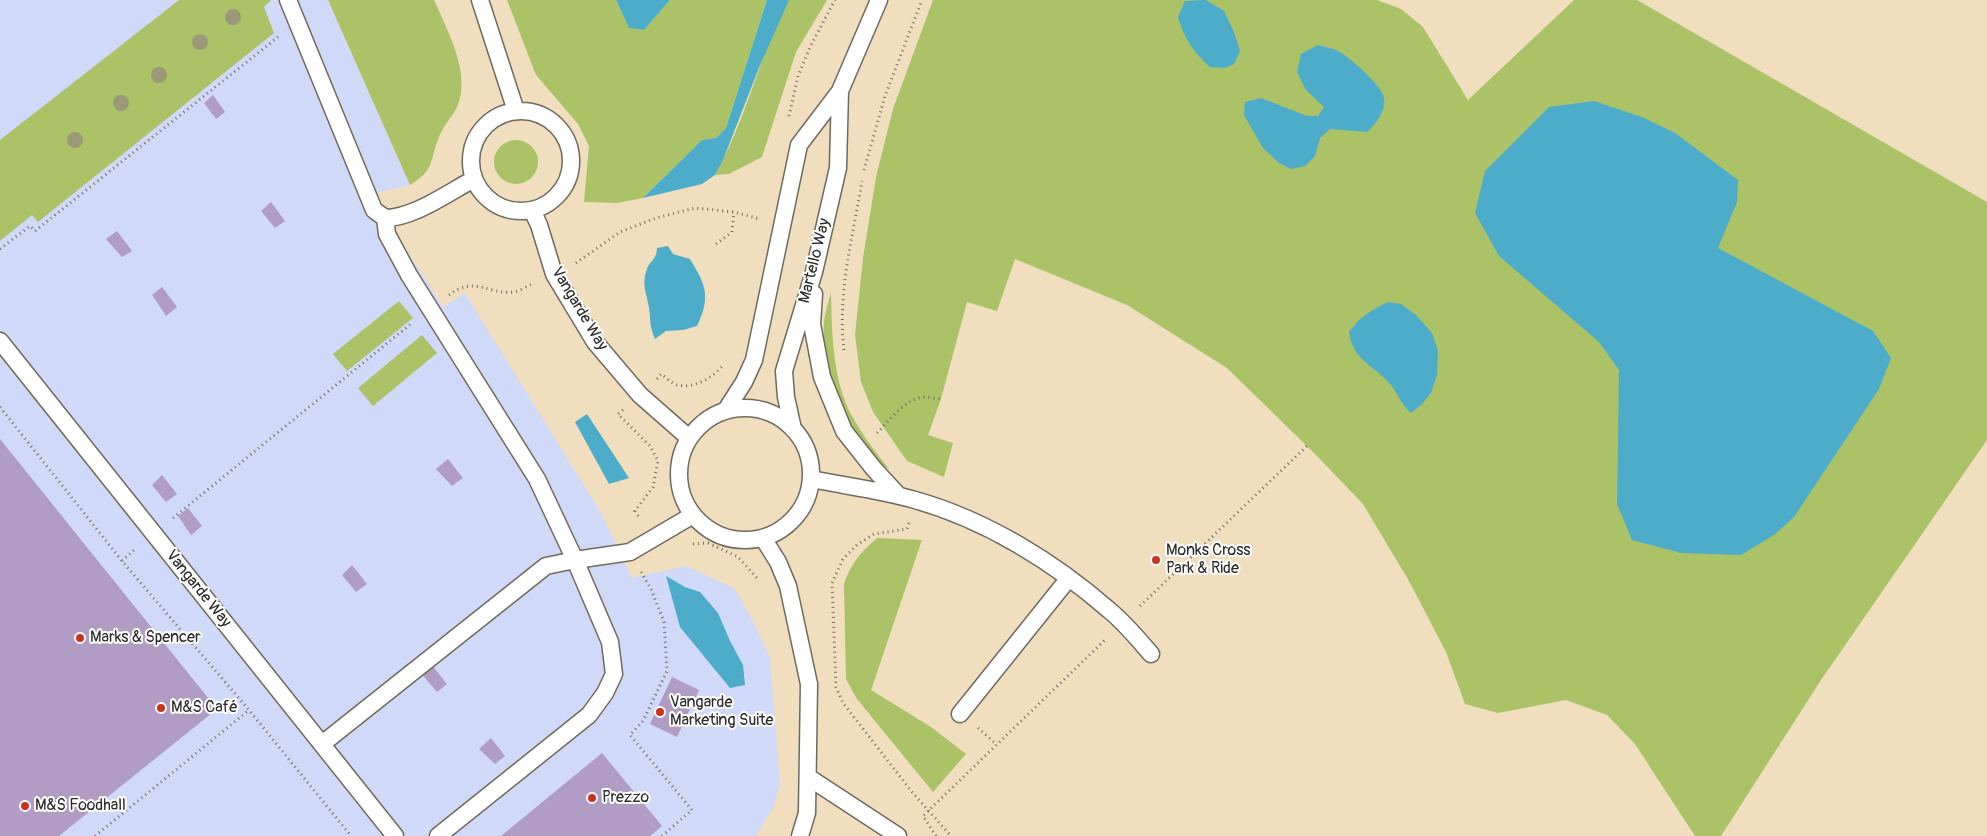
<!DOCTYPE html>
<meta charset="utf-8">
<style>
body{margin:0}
canvas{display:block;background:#f0debe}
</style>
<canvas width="1987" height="836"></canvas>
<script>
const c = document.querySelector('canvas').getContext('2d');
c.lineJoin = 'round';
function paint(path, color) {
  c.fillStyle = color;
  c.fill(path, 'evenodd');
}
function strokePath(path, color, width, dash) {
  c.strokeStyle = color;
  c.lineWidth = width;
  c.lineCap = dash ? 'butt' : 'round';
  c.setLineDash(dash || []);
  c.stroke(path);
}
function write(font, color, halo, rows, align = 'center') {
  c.font = font + ' Pangolin,sans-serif';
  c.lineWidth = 4;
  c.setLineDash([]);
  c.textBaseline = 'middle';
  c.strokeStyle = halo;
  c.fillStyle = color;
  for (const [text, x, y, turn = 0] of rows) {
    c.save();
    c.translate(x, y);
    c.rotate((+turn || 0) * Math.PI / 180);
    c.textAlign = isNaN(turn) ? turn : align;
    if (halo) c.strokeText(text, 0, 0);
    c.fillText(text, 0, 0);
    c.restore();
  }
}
paint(new Path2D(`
 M0 0H328L410 185 375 193 388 221 443 307 465 293 601 513 632 578 686 566 734 588 752 619 770 658 780 784 773 808 756 836H0Z`), '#d1d9f9');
paint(new Path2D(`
 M179 0H271L264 7 274 33 38 222 32 215 0 241V140Z
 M328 0H434C447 30 472 74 457 107 452 117 443 126 439 137 429 161 436 169 410 185Z
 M507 0H616L629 28 644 30 670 0H767L726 128 716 138 702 140 643 198 617 203 584 202 589 146 578 124 536 75Z
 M789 0H827L796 52 762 157 729 174 715 175C746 120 759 56 789 0Z
 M933 0H1377L1401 9 1423 27 1468 100 1574 0H1637L1987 202V440L1821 680 1721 836H1695L1635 744 1607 715 1566 700 1498 713 1465 704 1446 652 1409 581 1363 504 1316 455 1227 368 1127 305 1015 259 997 311 967 302 941 399 928 435 953 443 944 477 907 461 873 412 861 382 855 335 863 258 876 177 893 109Z
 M494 162a22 22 0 1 1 44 0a22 22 0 1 1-44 0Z
 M831 292C832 333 832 379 852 416 863 436 876 453 890 470 846 438 819 376 824 322 825 312 829 301 831 292Z
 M399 301 413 318 347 371 333 354Z
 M422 335 437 353 373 406 358 388Z
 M877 538 922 540 871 690 931 727 966 754 933 792 857 699 846 679 844 584C852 562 860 553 877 538Z`), '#acc267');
paint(new Path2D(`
 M616 0H670L644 30 629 28Z
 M767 0H789L759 68 723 160 715 175 702 184 643 198 702 140 716 138 726 128Z
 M1206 0 1224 11 1234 32 1240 51 1234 64 1225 68 1210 67C1192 50 1185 40 1178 17L1185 1Z
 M1318 45C1325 47 1332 48 1338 51 1348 56 1383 86 1384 98 1386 111 1376 124 1367 132L1330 129 1320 138 1315 156 1305 166 1291 169 1279 163 1263 148 1244 115 1245 102 1261 98 1307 116H1318L1324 107 1306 90 1297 72 1301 54Z
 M1594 101 1642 117 1675 133 1738 180 1737 202 1718 248 1873 331 1891 358 1879 389 1794 517 1774 535 1741 555 1681 553 1632 540 1617 504 1619 370 1599 342 1499 256 1475 213 1485 171 1549 107Z
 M668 246 673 254 690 259C706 285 711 297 697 326L683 330 666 331 655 339C649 324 651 322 649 308 647 293 641 285 647 269 651 259 656 261 657 248Z
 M1388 302 1401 304 1416 315 1432 333 1438 351 1437 375 1431 393 1422 404 1411 413C1401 405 1398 393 1390 384 1373 364 1353 361 1349 332 1360 317 1371 310 1388 302Z
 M587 414 629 478 609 484 575 422Z
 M666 576 685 587 700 592 718 613 730 641 743 665 745 685 730 688 680 627Z`), '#4cacca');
paint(new Path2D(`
 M213 95 225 112 216 119 204 103Z
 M271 202 285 221 275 228 261 211Z
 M117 231 132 251 122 257 106 239Z
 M162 287 177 307 166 316 152 295Z
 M0 439 217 709 59 836H0Z
 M448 459 463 478 452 486 436 469Z
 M162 475 177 494 166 502 152 485Z
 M188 508 202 526 191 535 178 516Z
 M352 565 367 584 356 592 342 575Z
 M431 664 447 684 437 692 421 673Z
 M672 677 699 690 677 737 650 724Z
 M491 738 505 756 495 764 479 749Z
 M602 753 662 826 650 836H501Z`), '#b19cc4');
const service = new Path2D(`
 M288 0 374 210 385 218
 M480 0 516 111
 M471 161a50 50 0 1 1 100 0a50 50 0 1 1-100 0Z
 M474 179C449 192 414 218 385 218L387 234 409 275 537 479 575 560 630 552 693 515
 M532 210 539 225 554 274 595 342 640 395 689 438
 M814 294 812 324 822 377 844 431 874 469 898 495
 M0 341 395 836
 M679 474a66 66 0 1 1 132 0a66 66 0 1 1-132 0Z
 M726 410 744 382 754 360 799 145 840 91 879 0
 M793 429 786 397 784 371 814 272 838 168 840 91
 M811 479C845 486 882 490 915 500 986 520 1054 562 1109 610 1125 623 1138 639 1151 654
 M763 538 778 562 788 586 809 684 807 813 800 836
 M960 714 1069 578
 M322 744 546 566 575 560 610 642 614 674 605 693 589 715 438 836
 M808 777 898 836`);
strokePath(service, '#706a5e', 19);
strokePath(new Path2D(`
 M789 116 798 76 811 45 835 0
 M864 170 885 96 922 0
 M716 244 732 232 734 212
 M0 249 30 226 35 231 278 37
 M576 263 620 232 656 218 695 208 734 212 760 219
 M449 295C475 275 487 295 514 292 520 291 527 286 532 284
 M844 350C837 294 853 236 862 181
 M657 379 661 374C666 377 672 384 678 385 694 389 714 377 723 365
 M0 407 122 561 249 710 351 836
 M623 410 618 414 650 446 658 461 653 487 635 511 640 519
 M877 433C889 421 905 398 925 397 930 397 936 399 941 399
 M173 518 412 323
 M909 523 907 529 874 534 857 545 843 559 832 583 836 687 843 703 912 792 951 836
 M693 544 708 543 738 557 757 578
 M122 561 135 549
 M641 572 651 589 664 622 667 671 643 721 630 735 692 810 662 836
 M1140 606 1309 444
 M978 728 996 744
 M95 836 249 710
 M936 836 923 816 1107 638`), '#706a5e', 3, [1, 4]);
strokePath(service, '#fff', 16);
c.fillStyle = '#9c9979';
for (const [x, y] of [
 [233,17],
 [200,42],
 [159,75],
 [121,103],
 [75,140]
]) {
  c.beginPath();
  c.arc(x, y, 8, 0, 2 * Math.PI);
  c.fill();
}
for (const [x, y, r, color] of [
 [1156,560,5,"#c8321e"],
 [80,638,5,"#c8321e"],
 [161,708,5,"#c8321e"],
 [660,712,5,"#c8321e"],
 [592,798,5,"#c8321e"],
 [25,806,5,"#c8321e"]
]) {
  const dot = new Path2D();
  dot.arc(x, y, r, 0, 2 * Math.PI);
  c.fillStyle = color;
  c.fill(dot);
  strokePath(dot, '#fff', 2);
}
write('16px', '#2b2b2b', '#fff', [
 ["Martello Way",815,261,-76],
 ["Vangarde Way",579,309,59],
 ["Vangarde Way",198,589,51]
]);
write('16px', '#2b2b2b', '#fff', [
 ["Monks Cross",1166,551],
 ["Park & Ride",1166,569],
 ["Marks & Spencer",90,638],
 ["Vangarde",670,703],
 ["Marketing Suite",670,721],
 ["M&S Café",171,708],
 ["Prezzo",602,798],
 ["M&S Foodhall",35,806]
], 'left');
</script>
